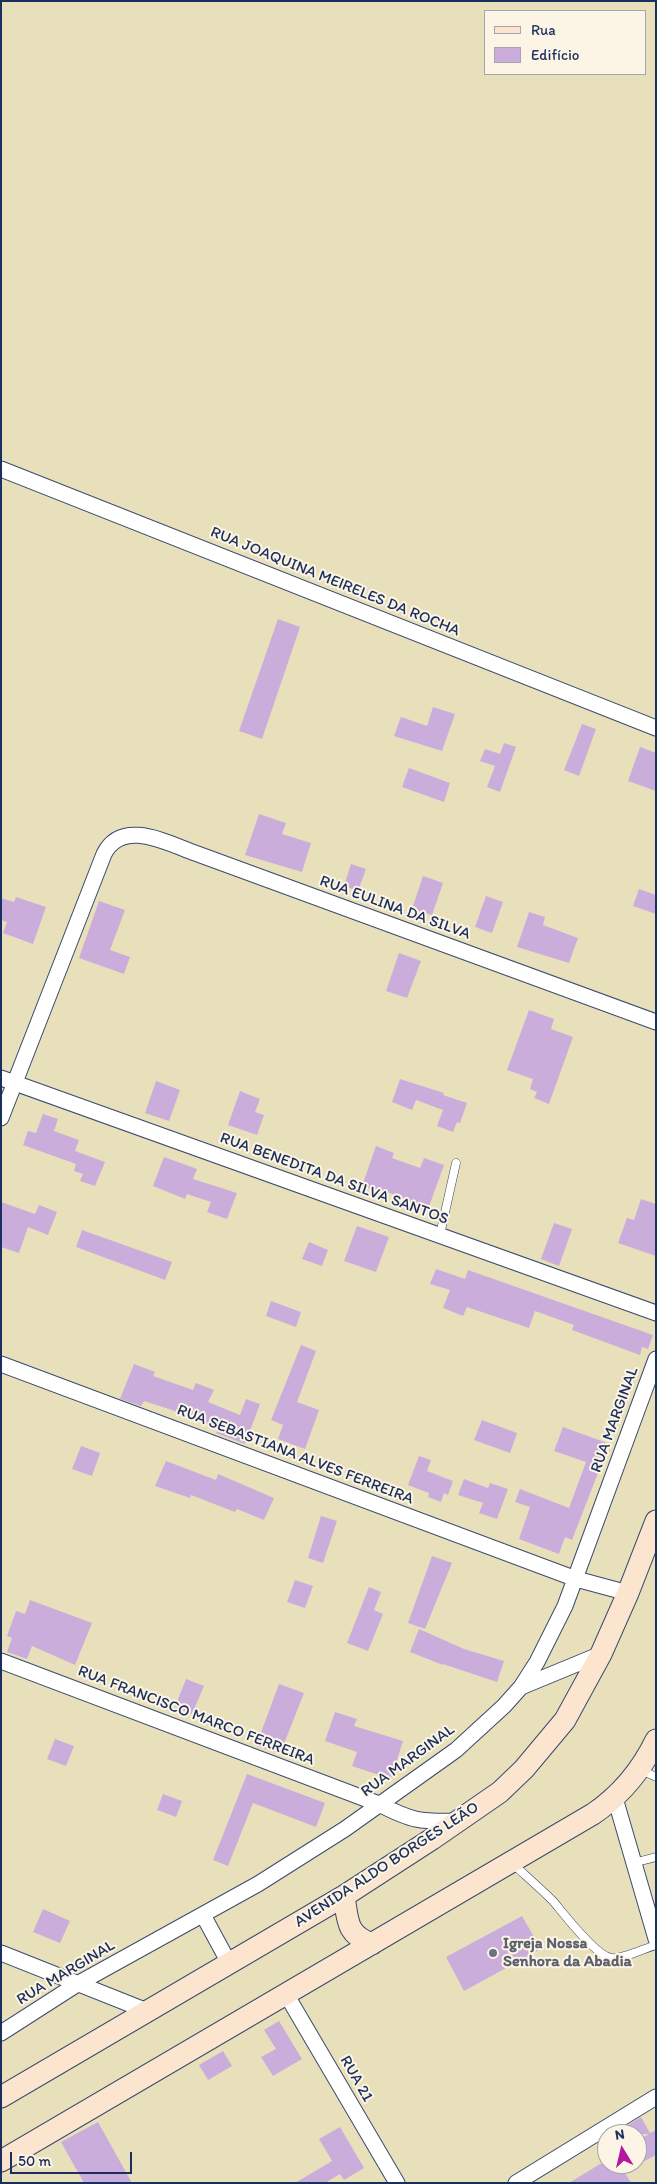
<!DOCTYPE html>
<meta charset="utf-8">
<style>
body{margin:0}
#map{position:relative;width:657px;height:2184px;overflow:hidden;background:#e8e0bb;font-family:Itim,sans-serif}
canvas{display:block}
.frame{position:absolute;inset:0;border:2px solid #1b2f5e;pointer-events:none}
.legend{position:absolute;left:484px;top:10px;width:162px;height:65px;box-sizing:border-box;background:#fcf5e5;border:1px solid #a2a6af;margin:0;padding:6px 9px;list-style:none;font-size:15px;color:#1b2f5e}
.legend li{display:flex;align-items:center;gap:10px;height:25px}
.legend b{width:25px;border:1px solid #a2a6af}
.north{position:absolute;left:597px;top:2124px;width:50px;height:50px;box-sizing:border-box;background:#fcf5e5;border:1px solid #a2a6af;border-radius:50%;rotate:351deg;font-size:14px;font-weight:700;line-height:20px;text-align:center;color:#1b2f5e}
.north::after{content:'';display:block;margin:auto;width:18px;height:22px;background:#b5179e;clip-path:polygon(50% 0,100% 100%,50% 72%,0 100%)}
.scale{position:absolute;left:10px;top:2152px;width:122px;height:22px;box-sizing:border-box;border:2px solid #1b2f5e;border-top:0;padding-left:6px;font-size:15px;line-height:18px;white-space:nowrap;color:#1b2f5e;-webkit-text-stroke:4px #fcf5e5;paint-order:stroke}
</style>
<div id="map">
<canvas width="657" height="2184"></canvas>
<div class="frame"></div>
<ul class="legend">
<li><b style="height:6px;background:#fbe5cf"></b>Rua</li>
<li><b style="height:14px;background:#cbaddc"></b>Edifício</li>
</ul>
<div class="north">N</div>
<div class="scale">50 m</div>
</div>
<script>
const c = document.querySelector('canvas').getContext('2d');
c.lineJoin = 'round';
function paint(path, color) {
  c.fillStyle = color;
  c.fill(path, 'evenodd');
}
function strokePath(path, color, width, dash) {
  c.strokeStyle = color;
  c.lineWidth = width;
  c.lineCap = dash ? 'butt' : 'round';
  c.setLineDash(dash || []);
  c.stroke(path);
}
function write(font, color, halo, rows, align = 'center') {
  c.font = font + ' Itim,sans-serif';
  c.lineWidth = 4;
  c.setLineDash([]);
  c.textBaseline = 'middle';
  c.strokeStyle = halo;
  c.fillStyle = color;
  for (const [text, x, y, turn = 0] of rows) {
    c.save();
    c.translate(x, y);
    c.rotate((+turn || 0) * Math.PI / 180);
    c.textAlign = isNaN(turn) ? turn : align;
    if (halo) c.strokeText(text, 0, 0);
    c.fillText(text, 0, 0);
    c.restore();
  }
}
paint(new Path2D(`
 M278 619 300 627 262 739 239 731Z
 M433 707 455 714 442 751 394 736 401 717 427 726Z
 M582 724 596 729 579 776 564 770Z
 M504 743 516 747 500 792 487 787 495 766 480 761 485 749 500 754Z
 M640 747 656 753V791L628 781Z
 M409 768 450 783 444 802 402 787Z
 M259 814 286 823 282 834 311 843 302 872 245 855Z
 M351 864 366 869 358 891 344 886Z
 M423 876 443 883 432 915 412 909Z
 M639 889 656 895V914L633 906Z
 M486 896 503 902 492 933 475 927Z
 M16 897 46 907 33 944 3 933 7 922 1 920V898L14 902Z
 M99 901 125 910 110 950 130 957 124 974 79 958Z
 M529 912 545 917 543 925 578 938 569 963 517 947Z
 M399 953 421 961 407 998 386 991Z
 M529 1010 554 1019 551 1029 573 1037 549 1104 534 1098 537 1092 530 1089 533 1079 507 1070Z
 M400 1079 444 1093 443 1095 467 1103 460 1123 457 1122 453 1132 437 1126 443 1110 416 1100 412 1110 392 1102Z
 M156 1081 180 1090 169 1121 145 1113Z
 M240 1091 260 1099 255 1112 264 1115 257 1135 228 1125Z
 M43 1114 58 1119 54 1131 79 1140 75 1151 105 1162 95 1186 80 1181 83 1174 74 1171 76 1164 23 1145 28 1131 36 1133Z
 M376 1146 394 1153 392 1158 420 1168 424 1158 444 1165 427 1212 407 1205 409 1200 381 1190 380 1192 362 1186Z
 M164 1157 197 1169 193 1179 237 1193 227 1219 207 1212 211 1202 187 1194 185 1199 153 1186Z
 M641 1199 656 1204V1256L618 1243 627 1218 634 1220Z
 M1 1202 35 1214 39 1205 57 1212 48 1235 28 1227 19 1253 1 1247Z
 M554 1223 572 1229 559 1266 541 1259Z
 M357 1226 389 1237 376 1272 344 1261Z
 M82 1230 172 1262 165 1280 76 1247Z
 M309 1242 328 1250 322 1266 302 1259Z
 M436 1269 465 1279 468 1270 653 1335 648 1349 642 1347 640 1355 572 1330 574 1325 535 1311 529 1328 467 1307 463 1316 443 1308 450 1290 430 1284Z
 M271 1301 301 1312 296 1327 266 1316Z
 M301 1345 316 1351 297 1402 319 1410 305 1449 278 1439 283 1425 271 1420Z
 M134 1364 155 1372 153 1376 193 1390 196 1383 214 1390 208 1402 240 1415 246 1399 260 1404 245 1444 216 1433 218 1428 172 1410 144 1401 141 1406 120 1399Z
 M482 1420 517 1433 510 1453 474 1440Z
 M563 1427 607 1443 596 1473H598L572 1540 565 1537 559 1554 519 1539 530 1507 515 1502 520 1489 569 1508 586 1462 554 1451Z
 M81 1446 100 1453 92 1476 72 1469Z
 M419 1456 431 1460 427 1471 453 1481 448 1495 444 1493 441 1502 428 1497 429 1493 408 1485Z
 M166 1461 216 1480 218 1474 274 1498 264 1520 237 1509 235 1512 191 1495 190 1498 155 1486Z
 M464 1479 488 1488 490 1483 508 1489 497 1519 479 1513 483 1503 458 1495Z
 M321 1516 337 1521 323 1563 308 1558Z
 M432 1556 452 1563 425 1629 408 1623Z
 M295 1580 313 1586 305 1608 287 1602Z
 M369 1587 381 1592 374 1610 383 1614 368 1651 347 1643Z
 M30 1600 92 1623 75 1665 32 1646 27 1659 7 1652 12 1638 7 1636 16 1611 25 1614Z
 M419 1629 464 1649 504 1661 497 1682 443 1664V1665L410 1652Z
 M186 1679 204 1686 192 1714 175 1707Z
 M279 1684 304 1693 280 1754 256 1746Z
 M335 1712 357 1719 354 1726 403 1741 391 1779 352 1766 357 1752 325 1741Z
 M55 1739 74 1746 66 1766 47 1759Z
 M247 1774 325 1803 316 1827 253 1803 228 1866 213 1860Z
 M163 1794 182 1801 176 1817 157 1810Z
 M43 1909 70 1921 60 1943 33 1932Z
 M522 1916 541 1949 464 1991 446 1957Z
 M279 2021 302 2059 273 2076 261 2057 276 2049 264 2030Z
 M223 2051 232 2066 208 2080 199 2065Z
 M641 2117 650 2133 656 2130V2155L637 2165V2141L649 2134H614Z
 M98 2122 132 2183H84L61 2142Z
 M340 2127 364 2168 344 2180 340 2174 325 2183H295L332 2161 319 2139Z
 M600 2164H620L631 2183H569Z`), '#cbaddc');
const lane = new Path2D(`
 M440 1235 456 1163
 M641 1770 656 1777
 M633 1863 656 1857
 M513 1864C526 1876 540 1888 553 1901 564 1914 595 1955 611 1958 621 1960 645 1948 656 1945`);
const street = new Path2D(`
 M1 469 656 728
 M1 1078 656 1313
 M1 1118 104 854C122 818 167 843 195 853L656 1022
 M1 1364 576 1579 628 1593
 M1 1661 379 1804C412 1821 420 1822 457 1821
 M521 1687 601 1654
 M615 1798 656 1939
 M203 1915 229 1963
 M1 1953 147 2011
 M286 1994 397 2183
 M1 2033 79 1983 258 1884 345 1829 456 1750 504 1706 521 1687 537 1662 565 1606 656 1359
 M516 2183 656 2097`);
const secondary = new Path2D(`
 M344 1896C348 1921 346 1934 372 1944
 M1 2097 344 1896 432 1839 500 1792 524 1769 565 1720 601 1654 628 1593 656 1521
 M1 2161 593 1814C621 1795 641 1771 656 1740`);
strokePath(lane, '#3a4a6c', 9);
strokePath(street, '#3a4a6c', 17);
strokePath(secondary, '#3a4a6c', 23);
strokePath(lane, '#fff', 8);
strokePath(street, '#fff', 15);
strokePath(secondary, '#fbe5cf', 21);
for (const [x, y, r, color] of [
 [493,1953,5,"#6b7280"]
]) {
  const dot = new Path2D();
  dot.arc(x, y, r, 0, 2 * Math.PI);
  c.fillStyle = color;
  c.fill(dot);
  strokePath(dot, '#fcf5e5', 2);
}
write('16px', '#1b2f5e', '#fcf5e5', [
 ["RUA JOAQUINA MEIRELES DA ROCHA",335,582,22],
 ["RUA EULINA DA SILVA",395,908,20],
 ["RUA BENEDITA DA SILVA SANTOS",334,1179,20],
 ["RUA MARGINAL",615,1420,-70],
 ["RUA SEBASTIANA ALVES FERREIRA",295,1455,21],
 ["RUA FRANCISCO MARCO FERREIRA",196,1716,21],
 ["RUA MARGINAL",408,1761,-36],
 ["AVENIDA ALDO BORGES LEÃO",387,1865,-33],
 ["RUA MARGINAL",66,1973,-31],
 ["RUA 21",356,2079,60]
]);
write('bold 16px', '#5b616d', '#fcf5e5', [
 ["Igreja Nossa",503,1944],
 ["Senhora da Abadia",503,1962]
], 'left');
</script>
